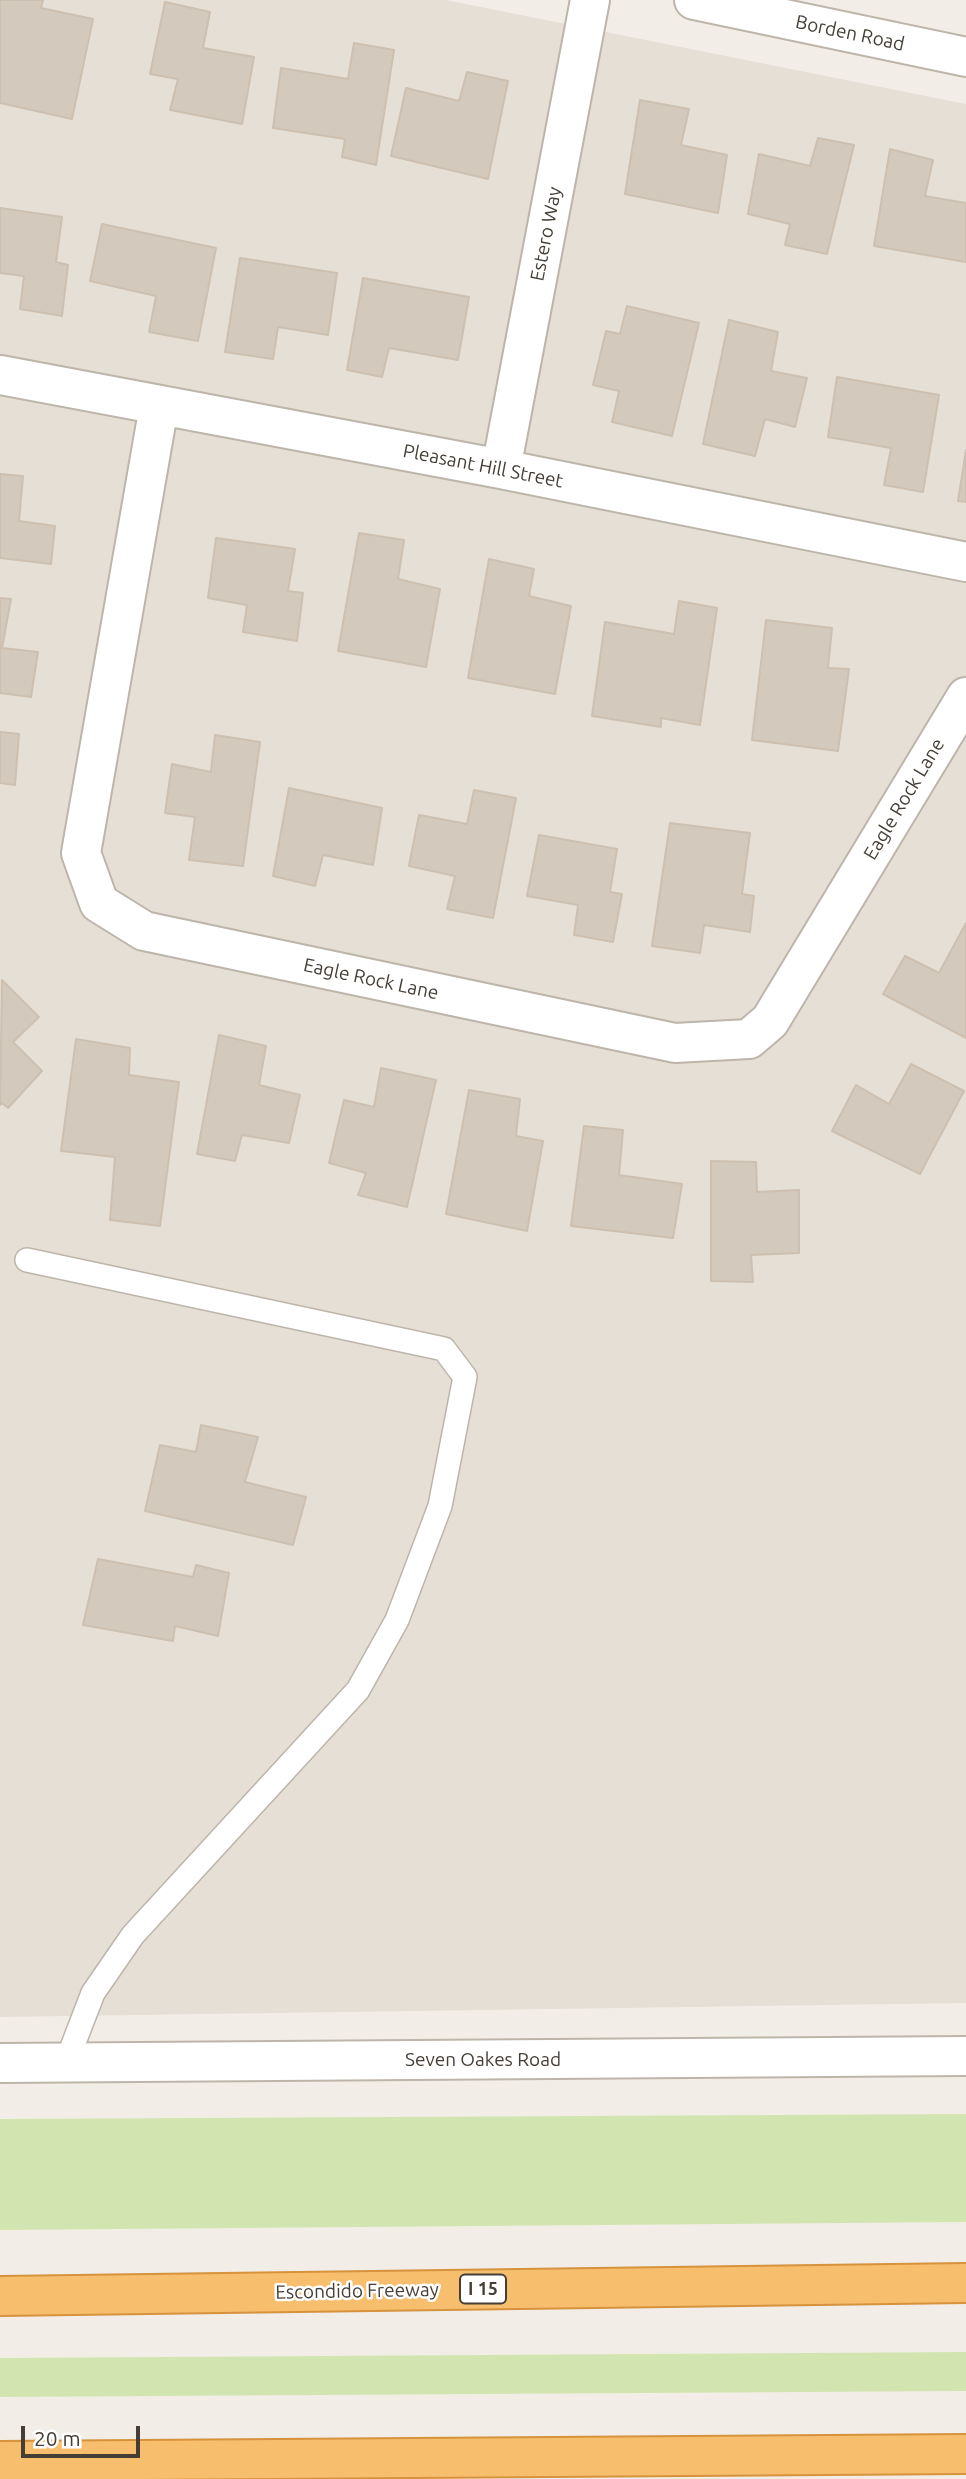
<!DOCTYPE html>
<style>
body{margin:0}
#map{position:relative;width:966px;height:2479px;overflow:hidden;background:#f2eee7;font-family:Ubuntu,sans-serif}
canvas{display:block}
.scale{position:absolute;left:21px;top:2426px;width:119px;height:32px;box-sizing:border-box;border:4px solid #453e36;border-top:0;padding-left:9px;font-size:21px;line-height:24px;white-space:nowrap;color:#453e36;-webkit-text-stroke:5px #fff;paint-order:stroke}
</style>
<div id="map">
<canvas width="966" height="2479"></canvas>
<div class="scale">20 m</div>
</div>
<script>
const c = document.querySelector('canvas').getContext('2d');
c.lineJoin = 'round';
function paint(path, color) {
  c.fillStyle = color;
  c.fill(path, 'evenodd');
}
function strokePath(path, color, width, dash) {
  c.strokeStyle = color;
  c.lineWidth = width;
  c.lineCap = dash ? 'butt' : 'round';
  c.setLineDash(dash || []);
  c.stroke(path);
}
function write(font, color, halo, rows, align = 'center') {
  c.font = font + ' Ubuntu,sans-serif';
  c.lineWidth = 5;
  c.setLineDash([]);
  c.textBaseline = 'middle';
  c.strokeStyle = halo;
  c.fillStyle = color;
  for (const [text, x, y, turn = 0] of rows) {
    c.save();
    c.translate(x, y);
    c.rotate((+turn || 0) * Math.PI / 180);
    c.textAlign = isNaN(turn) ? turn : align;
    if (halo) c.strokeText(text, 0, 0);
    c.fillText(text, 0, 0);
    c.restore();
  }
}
paint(new Path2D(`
 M0 0H446L966 104V2003L0 2017Z`), '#e6dfd5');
paint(new Path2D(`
 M966 2114V2222L0 2230V2119Z
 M966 2352V2391L0 2397V2358Z`), '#d2e5b1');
const building = new Path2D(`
 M0 0H43L41 8 93 19 72 119 0 103Z
 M165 2 210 12 203 48 254 57 242 124 170 110 178 79 150 74Z
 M354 43 394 50 376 165 342 157 345 139 273 128 281 68 348 79Z
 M467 72 508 81 488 179 391 156 406 88 459 101Z
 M640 100 689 109 681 145 727 155 718 213 625 194Z
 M818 138 854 145 827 254 785 245 790 224 748 214 759 154 810 166Z
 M890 149 933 160 925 196 966 203V262L874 246Z
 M0 208 62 217 56 262 68 265 62 316 20 309 24 276 0 273Z
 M102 224 216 248 198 341 149 332 156 296 90 281Z
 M240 258 337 273 328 335 278 327 273 359 225 352Z
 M363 278 469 297 458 360 389 348 382 377 347 370Z
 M627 306 699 323 672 436 612 422 619 391 593 385 606 331 620 334Z
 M729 320 778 332 771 371 807 378 795 427 765 419 755 456 703 444Z
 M837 377 939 395 923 492 884 485 891 448 828 437Z
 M966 450V502L958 501Z
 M0 474 23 476 19 521 55 526 51 564 0 558Z
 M359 533 404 540 398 579 440 589 426 667 338 651Z
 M216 538 295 549 288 591 303 593 297 641 243 632 247 605 208 598Z
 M489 559 534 569 529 596 571 606 555 694 468 678Z
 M0 598 11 599 2 648 38 652 31 697 0 693Z
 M679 601 717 608 700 725 661 718V727L592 716 605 622 674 634Z
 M766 620 832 628 828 668 849 669 838 751 752 740Z
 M0 732 19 734 15 785 0 783Z
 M215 735 260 742 243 866 189 860 195 817 165 813 172 764 211 772Z
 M289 788 382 808 373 865 323 855 315 886 273 876Z
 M474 790 516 798 493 918 447 909 455 876 409 866 419 815 467 824Z
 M670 823 750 833 742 894 754 896 750 932 704 925 700 953 652 946Z
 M539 835 617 849 610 892 622 894 613 942 574 935 578 905 527 896Z
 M966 923V1038L883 994 905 956 939 973Z
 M2 980 39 1017 13 1042 42 1071 8 1108 2 1103 0 1105Z
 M219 1035 266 1046 259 1085 300 1095 289 1143 242 1135 235 1161 197 1154Z
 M76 1039 130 1048 129 1075 179 1082 160 1226 110 1220 115 1157 61 1151Z
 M911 1064 964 1091 920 1174 832 1131 856 1085 889 1104Z
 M381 1068 436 1080 407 1207 358 1195 366 1173 329 1163 344 1100 374 1107Z
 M469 1090 520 1099 516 1136 543 1141 527 1231 446 1214Z
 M584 1126 623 1130 619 1175 682 1184 673 1238 571 1226Z
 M711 1161 756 1162 757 1192 799 1190V1253L751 1255 753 1282 711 1281Z
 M201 1425 258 1437 245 1482 306 1497 293 1545 145 1511 160 1445 196 1452Z
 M98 1559 193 1577 196 1565 229 1573 218 1636 175 1626 173 1641 83 1625Z`);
paint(building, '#d4c9bd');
strokePath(building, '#cec0b0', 2);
const service = new Path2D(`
 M27 1260 444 1349 465 1377 440 1506 397 1620 358 1690 133 1935 93 1993 66 2063`);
const minor = new Path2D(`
 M694 0 966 57
 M0 375 501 469 966 562
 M159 406 81 853 99 903 144 931 675 1043 749 1039 770 1021 966 697
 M501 469 590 0`);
const tertiary = new Path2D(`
 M0 2063 966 2056`);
const motorway = new Path2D(`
 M0 2296 966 2283
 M0 2461 966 2454`);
strokePath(service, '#bdb5aa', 26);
strokePath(minor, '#bdb5aa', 42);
strokePath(tertiary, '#bdb5aa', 42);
strokePath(motorway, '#d6923d', 42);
strokePath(service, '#fff', 23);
strokePath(minor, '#fff', 38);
strokePath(tertiary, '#fff', 38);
strokePath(motorway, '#f7be6d', 38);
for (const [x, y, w] of [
 [483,2289,46]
]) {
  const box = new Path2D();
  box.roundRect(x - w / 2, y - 14.5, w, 29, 5);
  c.fillStyle = '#fff';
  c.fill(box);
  strokePath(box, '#453e36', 2);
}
write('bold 18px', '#453e36', null, [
 ["I 15",483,2289]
]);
write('19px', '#453e36', '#fff', [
 ["Borden Road",850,33,12],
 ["Estero Way",546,234,-79],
 ["Pleasant Hill Street",483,466,11],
 ["Eagle Rock Lane",904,799,-59],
 ["Eagle Rock Lane",371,979,12],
 ["Seven Oakes Road",483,2060],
 ["Escondido Freeway",357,2291,-1]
]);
</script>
